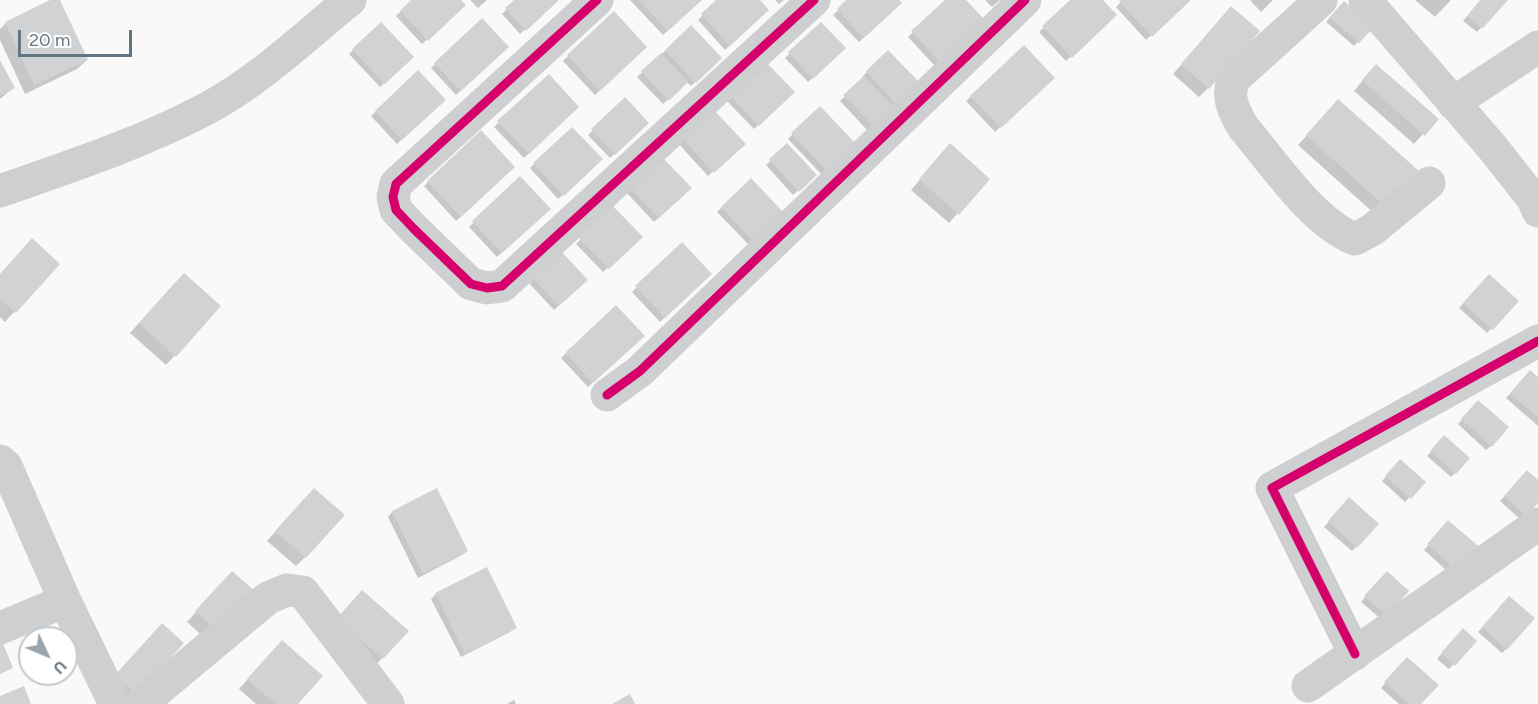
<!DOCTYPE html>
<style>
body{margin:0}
#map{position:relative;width:1538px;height:704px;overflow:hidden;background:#f9f9f9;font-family:Figtree,sans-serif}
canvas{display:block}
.north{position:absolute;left:18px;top:626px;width:60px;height:60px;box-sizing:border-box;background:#fff;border:2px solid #c1c8cd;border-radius:50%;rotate:134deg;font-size:16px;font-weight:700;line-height:24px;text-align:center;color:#657683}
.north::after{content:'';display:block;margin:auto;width:21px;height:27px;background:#99a4ac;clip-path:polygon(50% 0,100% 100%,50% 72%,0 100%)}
.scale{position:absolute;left:18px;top:30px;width:114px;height:27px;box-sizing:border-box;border:3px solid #657683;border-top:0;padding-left:8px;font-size:18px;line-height:21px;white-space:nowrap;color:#657683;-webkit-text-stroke:4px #fff;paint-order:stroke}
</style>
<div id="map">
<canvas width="1538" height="704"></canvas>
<div class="north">U</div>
<div class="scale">20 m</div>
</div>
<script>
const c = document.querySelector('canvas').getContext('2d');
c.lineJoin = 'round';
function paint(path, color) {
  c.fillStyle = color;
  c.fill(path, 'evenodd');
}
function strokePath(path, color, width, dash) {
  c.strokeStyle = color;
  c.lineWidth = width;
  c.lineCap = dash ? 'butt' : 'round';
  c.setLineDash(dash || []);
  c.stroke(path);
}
paint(new Path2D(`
 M54 0H59L87 60 77 69 25 94 0 40V29L6 23Z
 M413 0H459L464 5 422 44 396 16Z
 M470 0H487L478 8Z
 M516 0H557L520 34 502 14Z
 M630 0H700L663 35Z
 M719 0H758L767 10 725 50 698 20Z
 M775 0H784L779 4Z
 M849 0H897L900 3 859 42 833 15Z
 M947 0H964L984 21 935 66 908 37Z
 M985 0H1000L992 7Z
 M1072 0H1101L1115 15 1066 61 1039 32Z
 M1123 0H1189L1146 40 1116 7Z
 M1250 0H1273L1261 12Z
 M1415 0H1451L1435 17Z
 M1481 0H1506L1477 32 1463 21Z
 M1339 7 1372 27 1354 46 1326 22Z
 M614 13 645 47 595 95 563 61Z
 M1222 18 1208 88 1199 97 1173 74Z
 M482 20 507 47 456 95 431 68Z
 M381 24 412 57 380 87 349 54Z
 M821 24 844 48 808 82 785 58Z
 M691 27 720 58 691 86 687 82 663 104 637 77Z
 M1024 47 1053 78 995 132 966 101Z
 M888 52 921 86 870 133 840 101 864 79 862 77Z
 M764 62 793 92 754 129 725 99Z
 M0 63 13 88 0 99Z
 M418 72 444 100 397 144 371 116Z
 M1367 75 1437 119 1414 144 1354 91Z
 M548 76 577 107 524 158 494 127Z
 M625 99 647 123 610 158 588 135Z
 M820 108 855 145 822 175 788 139Z
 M1329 111 1417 171 1377 216 1298 145Z
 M572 129 601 159 558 199 530 168Z
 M481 132 513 167 456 221 424 186Z
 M675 140 743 144 708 176Z
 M787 145 815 175 793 195 766 165Z
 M941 155 958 213 949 223 911 190Z
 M662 159 690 188 654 222 626 192Z
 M520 178 549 208 497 257 469 227Z
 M751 180 781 212 748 244 717 212Z
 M613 208 641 237 603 272 576 244Z
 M682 244 710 274 660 322 632 292Z
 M559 251 586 280 554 310 527 281Z
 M58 264 5 322 0 317V275Z
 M1489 276 1517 301 1487 333 1459 308Z
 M174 284 175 355 166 365 130 333Z
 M616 307 643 336 588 387 561 358Z
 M1530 372 1538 379V426L1506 398Z
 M1478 402 1491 446 1486 450 1458 424Z
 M1444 437 1455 473 1451 477 1427 456Z
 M1395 466 1424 482 1405 502 1382 481Z
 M1527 472 1538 482V500L1521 520 1500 501Z
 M436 490 467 551 462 555 418 578 388 517 392 512Z
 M304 499 305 557 296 566 267 541Z
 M1349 499 1377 524 1352 551 1324 527Z
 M1449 522 1456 579 1424 550Z
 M1387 573 1407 591 1381 619 1361 602Z
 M223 582 209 642 187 622Z
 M436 594 515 627 510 632 461 657 431 599Z
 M1505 602 1506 649 1502 653 1478 632Z
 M328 628 406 631 373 668Z
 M1463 630 1475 641 1449 669 1437 659Z
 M182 643 127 703 107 686Z
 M273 651 296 704H256L239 689Z
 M1407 659 1419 704H1399L1381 688Z
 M514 700 516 704H507Z`), '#0003');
paint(new Path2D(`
 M50 0H60L88 60 34 85 5 22Z
 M411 0H461L466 5 428 41 400 11Z
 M514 0H559L526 31 505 8Z
 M639 0H702L668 31Z
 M716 0H760L769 10 730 46 701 14Z
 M846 0H899L902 3 864 38 837 9Z
 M945 0H966L986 21 941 63 911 31Z
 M1070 0H1103L1117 15 1072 58 1042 26Z
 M1121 0H1191L1152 37 1119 1Z
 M1480 0H1508L1482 29 1467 16Z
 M1344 1 1374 27 1359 43 1330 17Z
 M1231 6 1260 31 1209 89 1181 64Z
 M614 11 647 47 600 91 567 55Z
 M482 18 509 47 461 91 434 63Z
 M381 22 414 57 385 84 352 49Z
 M821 22 846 48 813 79 788 52Z
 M691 25 722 58 696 83 665 50Z
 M1024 45 1055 78 1001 128 970 96Z
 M888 50 923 86 900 108 866 71Z
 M661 53 688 82 669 101 641 71Z
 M0 60 15 88 0 96Z
 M764 60 795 92 759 126 728 93Z
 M1376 64 1439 119 1425 136 1362 80Z
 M418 70 446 100 402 140 375 111Z
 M549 74 579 107 529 154 497 121Z
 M864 76 896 110 876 129 843 95Z
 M625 97 649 123 615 155 591 129Z
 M1338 99 1419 171 1387 208 1306 135Z
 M709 105 746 144 714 173 678 134Z
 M820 106 857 145 828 172 791 133Z
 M572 127 603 159 564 196 533 163Z
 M481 130 515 167 461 217 427 181Z
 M787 143 817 175 799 192 769 159Z
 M950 143 990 179 959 215 919 179Z
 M662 157 692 188 659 218 630 187Z
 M520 176 551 209 502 253 472 221Z
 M751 178 783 212 753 241 721 207Z
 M613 206 643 237 609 269 579 238Z
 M32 238 60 264 16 313 0 299V274Z
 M682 242 712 274 665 318 635 286Z
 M559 249 588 280 559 306 531 276Z
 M184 273 221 306 176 357 139 323Z
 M1489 274 1519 301 1493 330 1463 303Z
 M616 305 645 336 593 383 565 353Z
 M1530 370 1538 377V418L1510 393Z
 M1478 400 1509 427 1492 447 1461 419Z
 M1444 435 1470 458 1456 474 1430 451Z
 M1400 459 1426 482 1411 499 1385 476Z
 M1527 470 1538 480V503L1526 516 1504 496Z
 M314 488 345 515 306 558 275 531Z
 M437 488 468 551 423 574 392 511Z
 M1349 497 1379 524 1357 548 1328 521Z
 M1448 520 1484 551 1462 575 1427 544Z
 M487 567 517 628 465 654 435 593Z
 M232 571 256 592 220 633 195 611Z
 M1387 571 1409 591 1387 616 1364 596Z
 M362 590 409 631 383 659 337 618Z
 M1509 596 1535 618 1507 650 1482 627Z
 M162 623 184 643 137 695 115 675Z
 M1463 628 1477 641 1455 666 1441 653Z
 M0 636 13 668 0 674Z
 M282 640 323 676 298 704H276L247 679Z
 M1407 657 1439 685 1421 704H1409L1384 682Z
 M24 686 31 704H0V696Z
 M630 694 635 704H612Z`), '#d0d2d3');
strokePath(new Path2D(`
 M597 0 396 184 393 197 396 210 414 229 471 284 487 288 502 286 814 0
 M1321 0 1235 78C1225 94 1234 112 1243 127 1272 161 1313 223 1355 239L1372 230 1429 183
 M1365 0 1492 147 1533 199 1538 211
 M1453 103 1538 47
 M0 191C69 167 139 144 204 110 258 82 303 38 350 0
 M607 395 640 371 1025 0
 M0 461 6 466 65 601 115 704
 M0 628 65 601
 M1355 654 1272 488 1538 341
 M1308 686 1538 524
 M141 704 268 598 287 590 303 592 388 704`), '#cecfd0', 33);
strokePath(new Path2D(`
 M597 0 396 184 393 197 396 210 414 229 471 284 487 288 502 286 814 0
 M607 395 640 371 1025 0
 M1355 654 1272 488 1538 341`), '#d6006c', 9);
</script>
